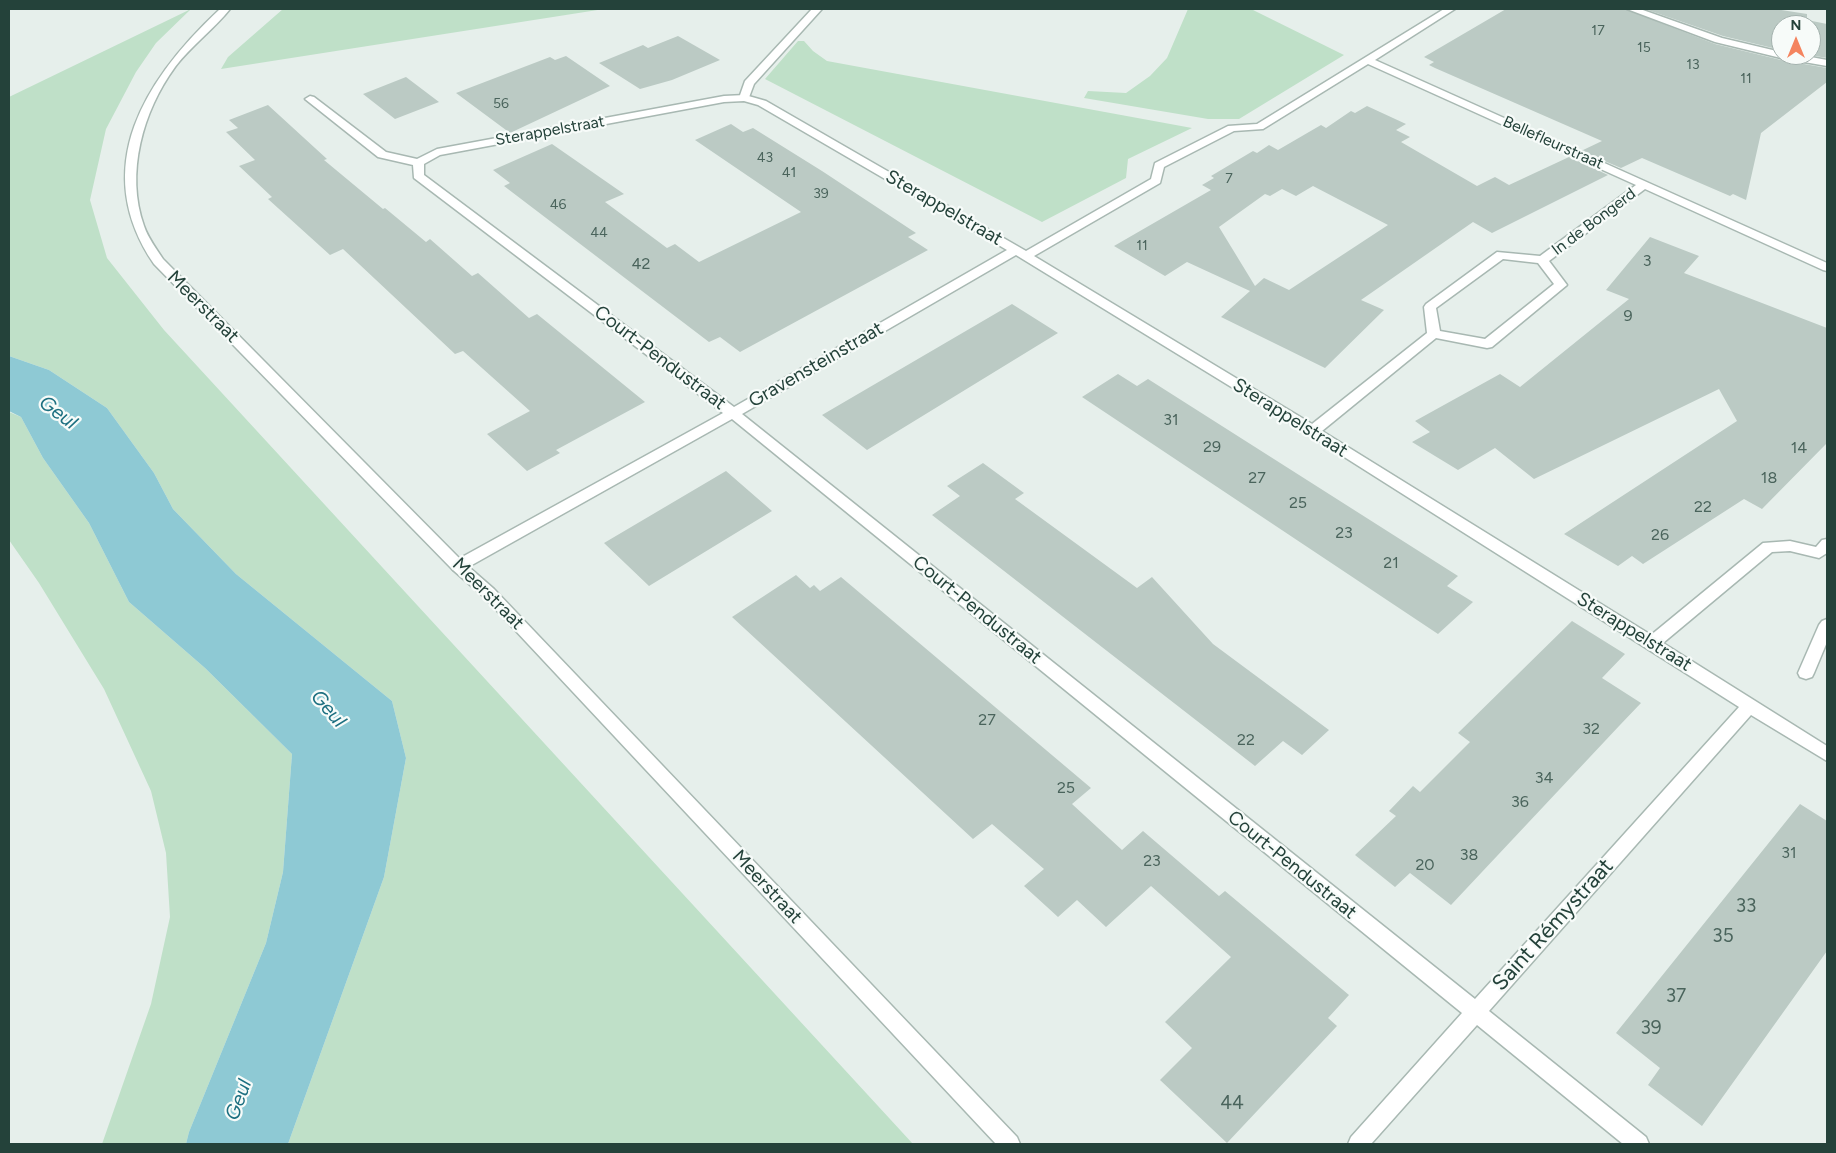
<!DOCTYPE html>
<meta charset="utf-8">
<style>
body{margin:0}
#map{position:relative;width:1836px;height:1153px;overflow:hidden;background:#e6efeb;font-family:Figtree,sans-serif}
canvas{display:block}
.frame{position:absolute;inset:0;border:10px solid #24423a;pointer-events:none}
.north{position:absolute;left:1771px;top:15px;width:50px;height:50px;box-sizing:border-box;background:#f7fbf9;border:1px solid #a3b1ad;border-radius:50%;rotate:0deg;font-size:14px;font-weight:700;line-height:20px;text-align:center;color:#24423a}
.north::after{content:'';display:block;margin:auto;width:18px;height:22px;background:#f4845f;clip-path:polygon(50% 0,100% 100%,50% 72%,0 100%)}
</style>
<div id="map">
<canvas width="1836" height="1153"></canvas>
<div class="frame"></div>
<div class="north">N</div>
</div>
<script>
const c = document.querySelector('canvas').getContext('2d');
c.lineJoin = 'round';
function paint(path, color) {
  c.fillStyle = color;
  c.fill(path, 'evenodd');
}
function strokePath(path, color, width, dash) {
  c.strokeStyle = color;
  c.lineWidth = width;
  c.lineCap = dash ? 'butt' : 'round';
  c.setLineDash(dash || []);
  c.stroke(path);
}
function write(font, color, halo, rows, align = 'center') {
  c.font = font + ' Figtree,sans-serif';
  c.lineWidth = 4.5;
  c.setLineDash([]);
  c.textBaseline = 'middle';
  c.strokeStyle = halo;
  c.fillStyle = color;
  for (const [text, x, y, turn = 0] of rows) {
    c.save();
    c.translate(x, y);
    c.rotate((+turn || 0) * Math.PI / 180);
    c.textAlign = isNaN(turn) ? turn : align;
    if (halo) c.strokeText(text, 0, 0);
    c.fillText(text, 0, 0);
    c.restore();
  }
}
paint(new Path2D(`
 M191 9 156 43 136 72 106 129 90 200 107 258 164 330 913 1144H288L384 877 406 758 392 701 236 574 173 509 154 473 107 408 49 370 9 356V97Z
 M283 9H604L221 69 228 57Z
 M1188 9H1251L1344 55 1239 119H1208L1084 98 1088 91 1126 93 1150 76 1167 58Z
 M798 41H804L813 51 827 61 1192 128 1128 159 1126 178 1042 222 765 79Z
 M9 412 21 417 43 458 89 523 129 602 205 668 292 754 283 872 266 943 189 1132 186 1144H102L151 1004 170 917 166 853 151 791 104 689 39 583 9 540Z`), '#bfe0c8');
paint(new Path2D(`
 M9 356 49 370 107 408 154 473 173 509 236 574 392 701 406 758 384 877 288 1144H186L189 1132 266 943 283 872 292 754 205 668 129 602 89 523 43 458 21 417 9 411Z`), '#8ec9d4');
paint(new Path2D(`
 M1506 9H1625L1715 44 1781 60 1827 68V82L1761 133 1746 200 1733 194 1730 196 1642 158 1621 168 1581 151 1602 141 1435 68 1429 65 1434 62 1424 57Z
 M1645 9H1775L1807 14V20L1827 24V58L1810 55 1811 25H1781V50L1723 36Z
 M678 36 720 60 672 80 640 89 599 63 643 45 648 48Z
 M566 56 610 86 510 133 456 93 550 57 555 60Z
 M406 77 439 102 395 119 363 94Z
 M268 105 327 159 324 160 383 209 385 208 426 242 430 239 472 276 478 273 529 318 537 314 645 402 556 450 560 453 527 471 487 434 530 411 463 351 455 354 343 249 330 255 268 199 272 197 239 166 255 160 226 132 238 128 229 120Z
 M1367 106 1406 124 1396 130 1410 137 1401 142 1477 186 1495 177 1509 185 1569 157 1608 175 1492 233 1473 222 1361 300 1384 310 1325 368 1221 317 1250 291 1187 262 1165 276 1114 246 1211 190 1202 185 1214 178 1211 176 1253 151 1257 153 1269 145 1278 150 1321 125 1326 128 1351 111 1355 113ZM1313 186 1388 225 1289 290 1264 278 1255 286 1219 227 1265 194 1270 196 1282 189 1296 196Z
 M731 124 743 132 753 128 822 171 916 233 908 237 928 250 740 352 720 337 709 342 504 186 510 183 493 170 552 144 624 194 605 202 667 248 675 244 699 262 801 212 695 140Z
 M1650 237 1699 256 1684 273 1827 328V443L1762 509 1744 499 1643 564 1632 556 1618 566 1564 534 1737 421 1719 389 1534 479 1495 448 1458 470 1412 442 1430 432 1415 421 1500 374 1520 387 1629 299 1606 290Z
 M1012 304 1058 333 867 450 822 415Z
 M1118 374 1137 386 1148 379 1458 576 1447 586 1473 602 1438 634 1082 397Z
 M983 463 1024 493 1015 499 1137 588 1152 577 1213 644 1329 730 1302 755 1283 741 1255 766 932 515 960 496 947 486Z
 M726 471 772 511 649 586 604 543Z
 M796 575 810 588 814 585 820 591 841 577 1091 788 1072 804 1122 850 1143 831 1219 896 1225 891 1349 995 1328 1018 1337 1026 1227 1143 1160 1080 1192 1048 1165 1022 1231 957 1151 886 1106 927 1077 900 1058 917 1024 886 1044 869 992 824 973 839 732 617Z
 M1572 621 1625 654 1602 678 1641 703 1620 725 1451 905 1410 873 1395 887 1355 855 1396 816 1389 811 1413 786 1420 792 1470 742 1458 733Z
 M1800 804 1827 821V951L1702 1126 1648 1085 1660 1068 1616 1033Z`), '#bbcac4');
const service = new Path2D(`
 M812 9H822L754 84 748 100H740L739 98 745 81Z`);
const minor = new Path2D(`
 M1444 9H1455L1375 60 1827 263V271L1823 270 1645 189 1549 261 1567 285 1492 347 1487 348 1436 338 1322 431 1651 635 1763 543 1790 541 1816 547 1822 540 1827 539V553L1819 558 1790 551 1772 552 1663 643 1827 746V761L1751 715 1489 1011 1646 1137 1649 1144H1623L1477 1025 1371 1144H1348L1351 1137 1462 1013 732 419 463 570H453L451 566 453 562 723 413 414 178 413 165 378 157 305 99 310 96 314 97 386 152 417 159 437 149 724 96 745 95 766 101 1026 251 1151 179 1155 163 1228 126 1257 124ZM1368 64 1636 185 1540 256 1497 252 1426 304 1424 307 1427 333 1312 424 1034 256 1160 183 1164 167 1234 131 1263 129ZM744 101 758 105 1007 250 734 407 424 175V164L440 155 724 102ZM1016 255 1308 434 1739 707 1475 999 742 414ZM1503 259 1538 263 1554 284 1485 339 1440 331 1436 308Z
 M1627 9H1640L1722 38 1781 52V55H1800L1827 60V66L1781 58 1715 42Z
 M1827 619V642L1814 673 1812 677 1806 679 1800 677 1798 673 1819 625 1822 621Z`);
const tertiary = new Path2D(`
 M220 9H230C213 30 191 46 175 67 143 111 125 173 144 226 148 238 156 248 163 259L463 562 494 589 1017 1137 1020 1144H996L484 597 453 570 154 264C88 167 146 78 220 9Z`);
strokePath(service, '#a8b8b2', 3);
strokePath(minor, '#a8b8b2', 3);
strokePath(tertiary, '#a8b8b2', 3);
paint(service, '#fff');
paint(minor, '#fff');
paint(tertiary, '#fff');
write('14px', '#4a645c', null, [
 ["17",1598,31],
 ["15",1644,48],
 ["13",1693,65],
 ["11",1746,79],
 ["56",501,104],
 ["43",765,158],
 ["41",789,173],
 ["7",1229,179],
 ["39",821,194],
 ["46",558,205],
 ["44",599,233],
 ["11",1142,246]
]);
write('16px', '#24423a', '#f7fbf9', [
 ["Sterappelstraat",550,131,-10],
 ["Bellefleurstraat",1553,143,24],
 ["In de Bongerd",1594,222,-37]
]);
write('16px', '#4a645c', null, [
 ["3",1647,261],
 ["42",641,264],
 ["9",1628,316],
 ["31",1171,420],
 ["29",1212,447],
 ["14",1799,448],
 ["27",1257,478],
 ["18",1769,478],
 ["25",1298,503],
 ["22",1703,507],
 ["23",1344,533],
 ["26",1660,535],
 ["21",1391,563],
 ["27",987,720],
 ["32",1591,729],
 ["22",1246,740],
 ["34",1544,778],
 ["25",1066,788],
 ["36",1520,802],
 ["31",1789,853],
 ["38",1469,855],
 ["23",1152,861],
 ["20",1425,865]
]);
write('19px', '#24423a', '#f7fbf9', [
 ["Sterappelstraat",944,208,30],
 ["Meerstraat",203,307,45],
 ["Court-Pendustraat",660,358,37],
 ["Gravensteinstraat",816,365,-30],
 ["Sterappelstraat",1290,418,32],
 ["Meerstraat",488,594,45],
 ["Court-Pendustraat",977,610,39],
 ["Sterappelstraat",1634,632,32],
 ["Court-Pendustraat",1292,865,39],
 ["Meerstraat",767,887,47]
]);
write('19px', '#4a645c', null, [
 ["33",1746,906],
 ["35",1723,936],
 ["37",1676,996],
 ["39",1651,1028],
 ["44",1232,1103]
]);
write('italic 20px', '#1c6f80', '#f7fbf9', [
 ["Geul",58,413,37],
 ["Geul",328,709,49],
 ["Geul",239,1100,-70]
]);
write('22px', '#24423a', '#f7fbf9', [
 ["Saint Rémystraat",1553,925,-48]
]);
</script>
